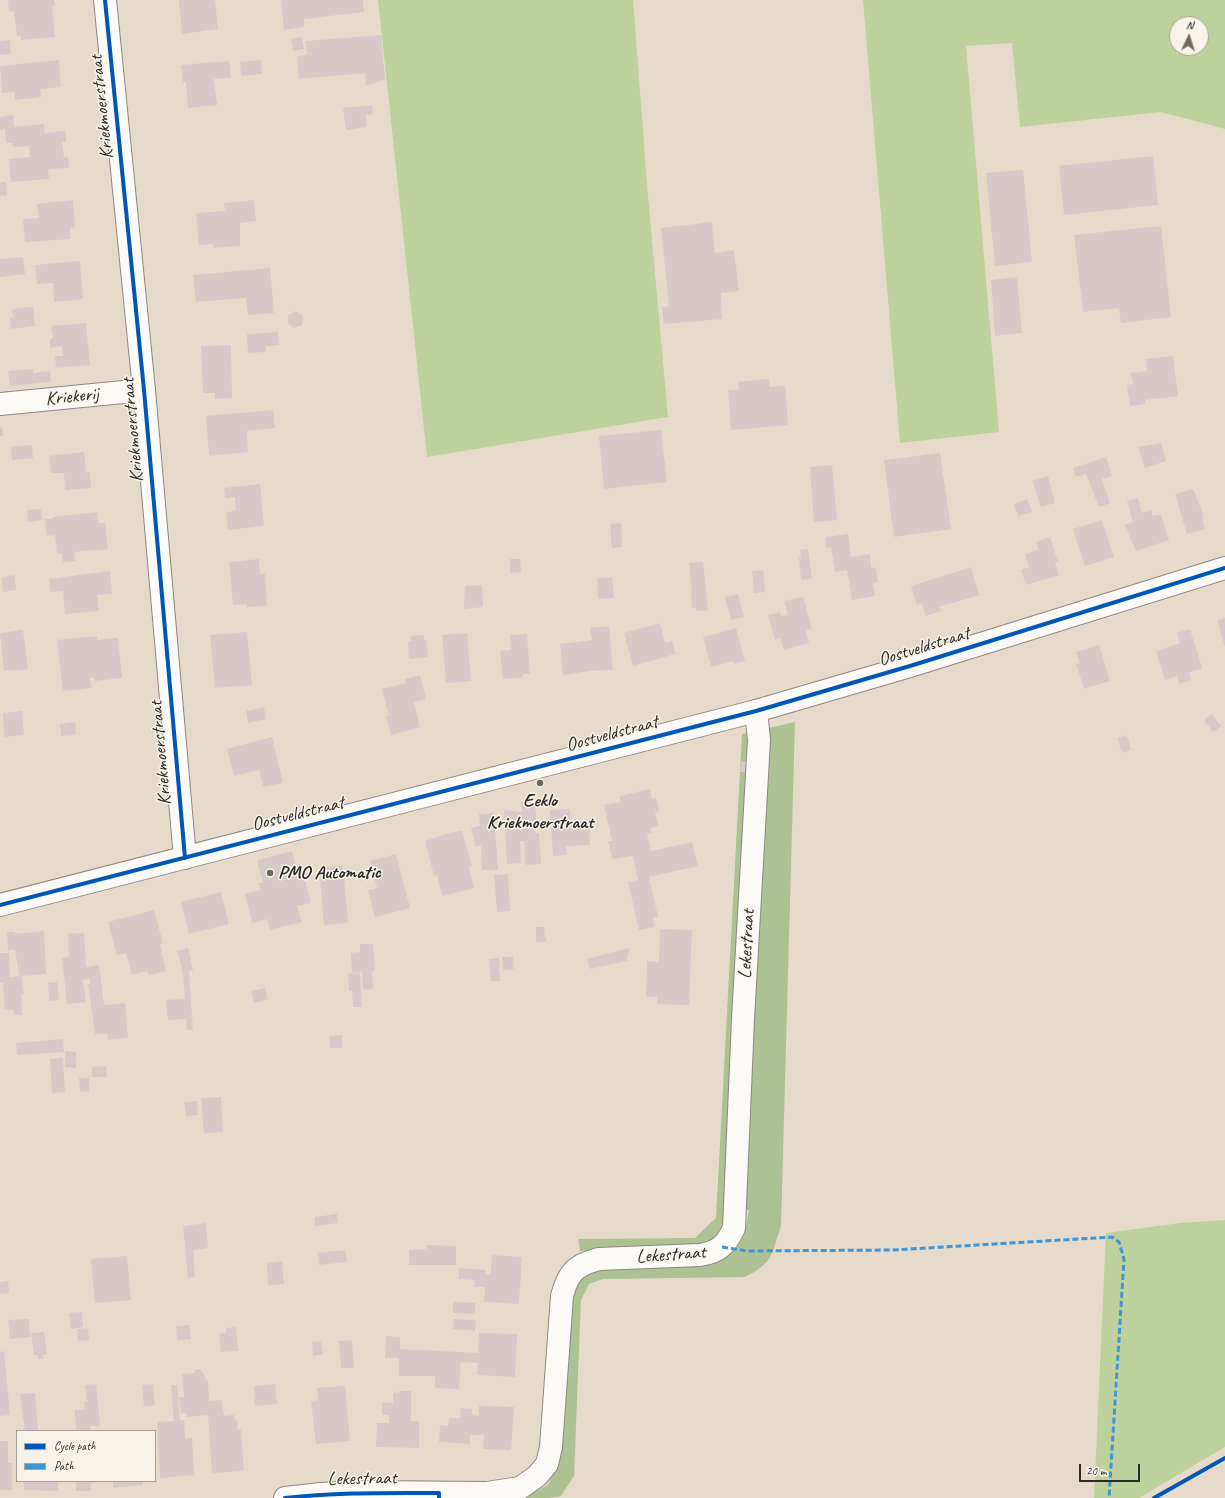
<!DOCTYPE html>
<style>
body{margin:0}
#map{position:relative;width:1225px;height:1498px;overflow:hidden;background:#e6dbcb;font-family:Caveat,sans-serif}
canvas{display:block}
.legend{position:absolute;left:16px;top:1430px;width:140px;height:52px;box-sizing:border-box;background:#f7f3e8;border:1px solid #a5a39c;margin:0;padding:5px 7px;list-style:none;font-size:12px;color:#2b2b2b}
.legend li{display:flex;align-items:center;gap:8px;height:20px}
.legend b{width:20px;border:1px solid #a5a39c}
.north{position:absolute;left:1169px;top:16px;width:40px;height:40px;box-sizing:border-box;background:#f7f3e8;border:1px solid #a5a39c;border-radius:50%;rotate:4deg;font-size:11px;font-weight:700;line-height:16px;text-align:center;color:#2b2b2b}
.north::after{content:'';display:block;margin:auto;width:14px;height:18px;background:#6c6963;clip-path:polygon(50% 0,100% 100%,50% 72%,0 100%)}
.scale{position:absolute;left:1079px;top:1464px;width:61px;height:18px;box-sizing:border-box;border:2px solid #2b2b2b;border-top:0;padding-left:5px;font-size:12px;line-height:14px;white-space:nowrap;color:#2b2b2b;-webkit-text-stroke:3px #f7f3e8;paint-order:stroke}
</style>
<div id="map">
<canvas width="1225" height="1498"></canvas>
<ul class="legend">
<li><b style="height:5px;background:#0057b8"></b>Cycle path</li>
<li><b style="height:5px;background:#3c96d7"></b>Path</li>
</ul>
<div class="north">N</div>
<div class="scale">20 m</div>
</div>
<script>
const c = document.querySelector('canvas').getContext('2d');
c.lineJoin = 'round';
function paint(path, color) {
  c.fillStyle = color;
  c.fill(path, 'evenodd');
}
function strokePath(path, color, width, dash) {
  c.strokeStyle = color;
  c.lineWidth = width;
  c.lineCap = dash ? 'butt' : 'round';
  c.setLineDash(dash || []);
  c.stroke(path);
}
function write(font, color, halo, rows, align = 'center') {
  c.font = font + ' Caveat,sans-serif';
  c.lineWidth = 3;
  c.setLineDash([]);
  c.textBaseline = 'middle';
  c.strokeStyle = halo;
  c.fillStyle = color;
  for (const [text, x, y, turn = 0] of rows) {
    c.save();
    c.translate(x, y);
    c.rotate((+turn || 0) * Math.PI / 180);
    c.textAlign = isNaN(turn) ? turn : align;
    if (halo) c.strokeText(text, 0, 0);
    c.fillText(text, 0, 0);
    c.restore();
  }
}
paint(new Path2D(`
 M378 0H633L648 196 668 417 427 457Z
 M863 0H1225V129L1161 112 1020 127 1012 43 966 46 999 432 900 443ZM1177 24H1201V48H1177Z
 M1225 1220V1447L1139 1498H1094L1106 1233 1180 1223Z`), '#bed19c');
paint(new Path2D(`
 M795 722 781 1226C771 1255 774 1262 745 1277L603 1279 589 1284 581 1300 574 1476 561 1496 550 1498H495L534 1492 548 1485 558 1462 572 1296 578 1282 597 1268 688 1263 724 1259 737 1247 744 1235 749 1210 731 1211 726 1231 708 1244 697 1245 580 1251 578 1239 695 1238 716 1218 742 734Z`), '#adc193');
paint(new Path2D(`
 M8 0H54L55 6H52L55 37 21 40V36H17L14 11 9 12Z
 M179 0H215L218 29 182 34Z
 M281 0H363L364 12 304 19V27L284 30Z
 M381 35 385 79 366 86 365 73 299 79 297 56 307 55 306 41Z
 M302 37 304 49 293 51 291 39Z
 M10 40 11 54 0 55V41Z
 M59 60 61 87 40 89 41 97 15 100V92L2 93 0 66Z
 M261 60 262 74 241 76 240 62Z
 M229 61 231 78 214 79 217 105 188 108 186 82H183L181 65Z
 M372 105 373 114 366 115 367 127 346 130 343 108Z
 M13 115 14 127 44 124 45 133 65 131 66 142H62L64 157H68L69 168 48 169 49 179 11 182 9 159 30 157 29 146 13 147 12 143H6L5 129 0 130V117Z
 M1153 156 1158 205 1064 215 1059 166Z
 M1023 170 1032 262 995 266 986 173Z
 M6 182 7 195 0 196V183Z
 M73 200 75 227 70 228 71 239 25 242 23 219 39 218 37 204Z
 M254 200 256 221 240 223V246L213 248V244L199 245 196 213 225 211 224 203Z
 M712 222 715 253 734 250 739 291 721 293 722 319 664 324 662 307 669 306 661 228Z
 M1161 226 1171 317 1121 323 1119 308 1083 312 1074 235Z
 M23 257 25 274 0 277V259Z
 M80 261 83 299 54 302 53 283 37 284 35 265Z
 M270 268 274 313 248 315 246 298 196 302 193 275Z
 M1017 277 1022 333 995 336 991 280Z
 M33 307 35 326 11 329 10 318H13L12 309Z
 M296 311 303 316 302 325 294 328 288 324V315Z
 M86 323 90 365 56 368 55 356H63L62 346 50 348V339L53 338 51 326Z
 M278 332 279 345 266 346V352L248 353 247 334Z
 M231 345 232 398 215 399V393H203L201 346Z
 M1173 356 1178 396 1145 400V404L1130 406 1127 385 1133 384 1131 373 1147 371 1146 359Z
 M33 369V373L50 371 51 382 10 386 8 371Z
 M769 379V387L785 386 788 425 731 430 728 390H739L738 382Z
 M273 410 275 428 247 431 248 452 209 456 206 416Z
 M2 427 3 436H0V428Z
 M661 430 667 482 604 489 599 436Z
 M1161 443 1166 461 1145 468 1138 447Z
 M32 445 33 458 12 460 11 447Z
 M84 452 86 473 90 472 91 488 65 490 64 473H51L49 456Z
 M940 453 951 529 894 537 884 460Z
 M1106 457 1112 476 1102 479 1110 503 1099 507 1086 474 1076 477 1073 468Z
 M832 465 837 520 814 522 810 467Z
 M1048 476 1055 503 1041 507 1032 481Z
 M260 484 264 526 228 530 226 512 236 511 235 497 225 498 224 488Z
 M1193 489 1204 516 1202 517 1205 529 1187 534 1175 494Z
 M1138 498 1142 513 1151 510 1153 516 1161 514 1169 540 1136 551 1125 525 1133 522 1127 501Z
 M1027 499 1032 512 1018 516 1014 504Z
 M41 509 42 520 28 522 27 510Z
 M97 512 98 523H105L108 549 74 552 75 561 63 562 62 553 57 554 55 535 47 536 45 519H53V517Z
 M1102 520 1114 557 1085 566 1073 529Z
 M621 523 622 547 612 548 610 524Z
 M848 534 851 557 870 554 871 567 876 568 878 582 873 583 875 596 852 600 847 570 835 572 831 547 826 548 825 537Z
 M1050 537 1058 562H1055L1059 575 1026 585 1021 570 1029 567 1025 554 1039 550 1036 542Z
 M808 549 812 579 801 580 799 557H801L800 550Z
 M259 559 260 574H265L267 606 247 607V604L233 605 229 562Z
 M510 559H520L521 572 510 573Z
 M703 562 708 610 696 611V608H692L691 594H692L689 563Z
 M971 567 979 595 939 607 941 611 926 616 922 603 917 605 911 586Z
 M763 570 765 592 754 593 752 571Z
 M110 571 112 594 97 595 99 611 65 614 63 591 50 592 49 579Z
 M15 575 16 590 3 592 1 577Z
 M612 577 614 598 598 599 597 578Z
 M482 585 483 607 464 609 465 586Z
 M738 594 744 617 731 620 725 597Z
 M803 597 812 629 806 631 809 643 784 650 780 638 775 640 768 615 780 612 781 616 788 615 784 601Z
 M1225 618V647L1217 620Z
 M660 623 665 643 672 641 675 654 633 666 624 633Z
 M609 626 613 670 590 671 563 675 560 644 592 640 590 628Z
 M736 628 745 661 733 664V661L711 667 703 637Z
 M1190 629 1202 668 1189 673 1191 680 1179 684 1177 676 1165 680 1156 651 1180 643 1177 633Z
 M23 630 28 669 4 671 0 633Z
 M247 632 252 685 215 688 210 635Z
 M467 633 471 681 446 683 442 635Z
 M527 634 530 674H523V677L503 679 500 651 511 650 510 635Z
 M424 635V640H426L428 657 409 659 408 642 411 641 410 636Z
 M97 636V640L118 638 122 678 95 681 94 678H90L91 688 63 691 57 640Z
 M1099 645 1110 681 1084 689 1076 664 1080 663 1076 652Z
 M420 675 426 699 414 702 420 727 391 735 386 716H389L382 689 406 683 405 679Z
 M264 707 266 719 248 723 246 711Z
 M22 711 24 735 4 737 3 713Z
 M1212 714 1221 726 1213 732 1204 720Z
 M75 722 76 735 61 736 60 724Z
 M1127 735 1131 750 1122 753 1117 738Z
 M272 737 283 783 263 787 259 770 234 776 227 749Z
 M741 761 749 762 748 772H740Z
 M650 789 652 799 656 798 659 811 655 812 658 826 650 828 652 833 647 834 651 851 692 842 698 866 649 877 658 917 653 918 654 927 639 930 628 882 638 880 633 856 612 859 608 841H612L604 805 620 802V796Z
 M521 802H535L537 828H535V833H539L541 864 526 865 524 841H520L521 863 507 864 504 810 522 812Z
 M570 809 571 822 589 820 590 845 566 846 567 855 553 856 550 810Z
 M494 813 498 870H482L481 845 476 847 471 828 480 826 479 814Z
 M462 831 472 866 469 867 474 888 442 896 437 875 434 876 425 841 452 832Z
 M292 851 298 873 303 872 311 903 297 906 302 922 270 930 267 919 252 923 245 894 260 890 259 883H263L257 860Z
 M396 854 410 908 375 917 368 890 377 888 370 861Z
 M343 865 348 923 324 925 319 868Z
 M508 874 510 911 497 912 494 875Z
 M221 892 229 924 189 934 181 902Z
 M154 910 163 943 160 944 166 971 149 975 147 971 132 975 126 953 117 955 108 922Z
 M536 927H544L545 938H546L547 942H536Z
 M660 929 692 930 689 1005 657 1004V997L646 996 647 961 659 962Z
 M44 931 46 974 22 976 24 994H21L22 1015H14L13 1009 5 1010 3 983H0V953H9L10 977 19 976 15 950 8 951 7 932H15V934Z
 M84 933 86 967 99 965 104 1005 125 1003 128 1038 108 1040 107 1033 95 1034 88 984H90V979L83 980 86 1002 67 1004 62 958 69 957 68 934Z
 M360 944H373L375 971H372L373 989 363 990 362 972 352 973 351 953 360 952Z
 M188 948 193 970 189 971 193 1030H187L186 1019 168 1020 166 1000 185 999 183 972 177 951Z
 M629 948 627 961 590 969 587 959Z
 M502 957H513L514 969 503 970Z
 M499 958 500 981H491L489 959Z
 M360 973 362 1007H353L352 991H349L348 974Z
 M57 982 59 1000 49 1001 48 983Z
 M265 988 268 999 254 1003 251 991Z
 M342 1035V1048H330L329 1036Z
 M63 1039 64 1052 17 1055 16 1043Z
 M65 1051 76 1052V1068L65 1067Z
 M63 1058 65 1092 52 1093 50 1059Z
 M106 1066 107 1077H92V1067Z
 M79 1078H89V1091L80 1092Z
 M221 1097 223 1132 204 1133 201 1098Z
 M197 1101 198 1115 186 1116 184 1102Z
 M337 1214 338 1223 315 1226V1217Z
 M206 1223 208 1248 193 1250 195 1277 188 1278 183 1226Z
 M426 1245 456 1246V1265H409V1250L426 1249Z
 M345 1250 347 1262 319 1265 318 1253Z
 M492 1255 522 1257 519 1304 484 1302 485 1287H474L475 1280 459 1279V1268L485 1270V1274H491Z
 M127 1256 131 1300 95 1303 91 1259Z
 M282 1261 284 1284 268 1285 267 1263Z
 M8 1281 9 1293 0 1294V1282Z
 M453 1302 475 1303V1314L453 1313Z
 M82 1312 83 1327 71 1329 69 1313Z
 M29 1319 30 1337 10 1339 8 1320Z
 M454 1319 476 1320 475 1331 453 1329Z
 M189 1325 191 1339 177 1340 176 1326Z
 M236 1327 238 1351 221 1352 219 1334 226 1333V1328Z
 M88 1328 89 1340 78 1341 77 1329Z
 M44 1332 47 1354 43 1355 44 1359H38L37 1355H34L31 1333Z
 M479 1333 517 1334 515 1377 477 1375 478 1363 461 1362 459 1389 435 1388V1376H399V1358H385L386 1336 400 1337V1349L478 1353Z
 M352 1340 354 1368H341L339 1341Z
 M321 1341 323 1354 313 1356 312 1342Z
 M4 1351 10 1415 0 1416V1352Z
 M200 1369 208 1381 209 1401 222 1400 224 1416 234 1415 235 1420H237L238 1430 241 1429 244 1471 212 1473 208 1415 187 1417 186 1413 181 1414 179 1397H184L182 1374 195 1373V1370Z
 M96 1384 100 1426H90L91 1431H76L75 1410 85 1409 84 1402 87 1401 85 1385Z
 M153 1384 155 1405 144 1406 142 1385Z
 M275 1384 277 1404 255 1406 254 1386Z
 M171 1385H177L180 1420H184L185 1439 192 1438 194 1475 160 1478 157 1422 174 1421Z
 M345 1386 350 1441 316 1444 311 1401 318 1400 317 1388Z
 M399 1391H411V1421H419V1448L376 1447 377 1423H389V1415H382V1402L393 1403V1392L399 1393Z
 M35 1393 38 1430 25 1431 20 1394Z
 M479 1406 514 1407 511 1450 483 1449 484 1435H470V1444L439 1442 440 1425 448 1426 449 1418H460L461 1408 472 1409V1415L479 1416Z
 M0 1441H8V1463H12V1490H0Z
 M24 1481H58V1491L24 1490Z
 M76 1481H94V1483H91V1491H76Z
 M113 1481H143V1485L113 1488Z`), '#d6c9c8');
const minor = new Path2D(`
 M0 404 144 390
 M285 1498 321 1494 364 1492 487 1493 520 1488 537 1476 547 1464 551 1447 562 1296C568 1273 575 1265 599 1259L700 1255C719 1252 726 1245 734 1228L743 1019 759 740 756 711`);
const tertiary = new Path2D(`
 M105 0 144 390 185 858
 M0 905 756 711 910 666 1225 568`);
strokePath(minor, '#8e8881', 24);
strokePath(tertiary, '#8e8881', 24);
strokePath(minor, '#fbfaf7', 22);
strokePath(tertiary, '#fbfaf7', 22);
strokePath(new Path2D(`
 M722 1247 747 1251 893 1250 1112 1237 1119 1242 1124 1259 1109 1498`), '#3c96d7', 3, [6, 3]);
strokePath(new Path2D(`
 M105 0 144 390 185 858
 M0 905 756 711 910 666 1225 568
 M285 1498C337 1492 387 1493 439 1493V1498
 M1154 1498 1225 1458`), '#0057b8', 4);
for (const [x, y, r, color] of [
 [540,783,4,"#6c6963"],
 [270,873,4,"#6c6963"]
]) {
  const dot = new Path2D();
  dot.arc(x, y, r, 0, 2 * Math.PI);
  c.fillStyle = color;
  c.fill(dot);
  strokePath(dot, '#f7f3e8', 1.5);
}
write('19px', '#2b2b2b', '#f7f3e8', [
 ["Kriekmoerstraat",102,107,-96],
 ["Kriekerij",72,397,-6],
 ["Kriekmoerstraat",133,430,-95],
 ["Oostveldstraat",924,647,-17],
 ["Oostveldstraat",612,734,-15],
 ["Kriekmoerstraat",161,753,-95],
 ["Oostveldstraat",298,814,-14],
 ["Lekestraat",747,944,-87],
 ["Lekestraat",671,1255,-4],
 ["Lekestraat",362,1479,-1]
]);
write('bold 19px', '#2b2b2b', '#f7f3e8', [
 ["Eeklo",540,801],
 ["Kriekmoerstraat",540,823],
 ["PMO Automatic",278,873,"left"]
]);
</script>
